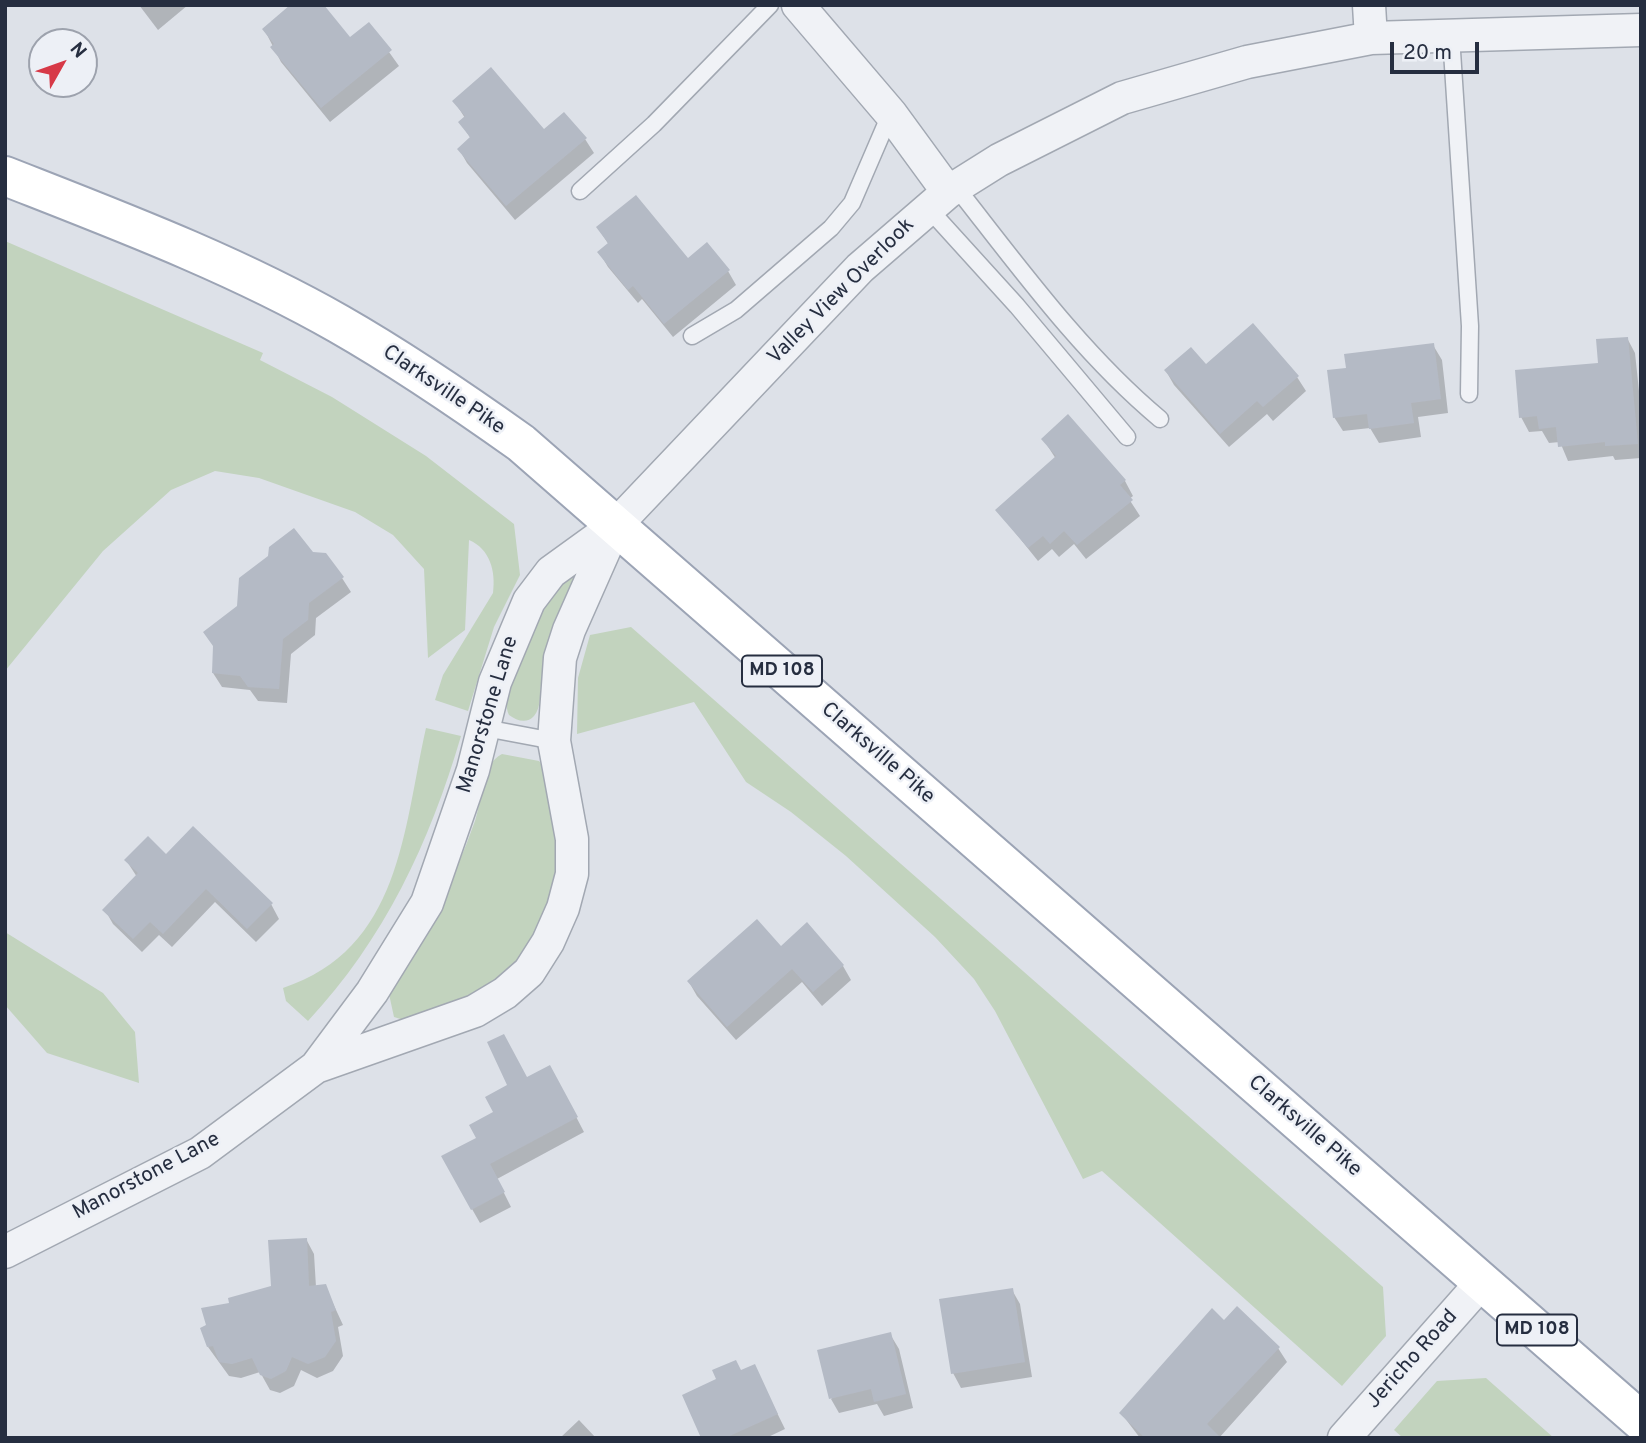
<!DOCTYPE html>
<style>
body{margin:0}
#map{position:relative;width:1646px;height:1443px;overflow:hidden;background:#dde1e8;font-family:Overpass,sans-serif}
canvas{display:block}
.frame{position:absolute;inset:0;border:7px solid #262e40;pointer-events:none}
.north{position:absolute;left:28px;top:28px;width:70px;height:70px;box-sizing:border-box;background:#edf0f6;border:2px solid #9da2ad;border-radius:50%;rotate:50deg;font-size:19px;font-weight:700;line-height:28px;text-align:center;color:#262e40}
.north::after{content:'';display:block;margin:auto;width:24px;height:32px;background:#d73947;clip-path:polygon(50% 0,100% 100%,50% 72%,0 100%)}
.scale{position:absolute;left:1390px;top:42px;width:89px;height:32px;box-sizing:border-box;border:4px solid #262e40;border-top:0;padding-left:9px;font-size:21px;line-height:24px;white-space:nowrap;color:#262e40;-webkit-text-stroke:5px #edf0f6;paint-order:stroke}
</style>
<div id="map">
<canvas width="1646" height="1443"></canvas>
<div class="frame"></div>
<div class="north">N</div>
<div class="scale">20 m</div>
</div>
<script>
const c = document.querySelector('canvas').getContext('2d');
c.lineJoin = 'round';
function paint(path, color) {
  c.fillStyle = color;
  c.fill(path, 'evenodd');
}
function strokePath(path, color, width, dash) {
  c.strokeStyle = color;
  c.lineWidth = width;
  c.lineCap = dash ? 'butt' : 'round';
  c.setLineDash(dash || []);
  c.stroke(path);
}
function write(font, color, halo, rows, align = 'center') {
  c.font = font + ' Overpass,sans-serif';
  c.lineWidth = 5;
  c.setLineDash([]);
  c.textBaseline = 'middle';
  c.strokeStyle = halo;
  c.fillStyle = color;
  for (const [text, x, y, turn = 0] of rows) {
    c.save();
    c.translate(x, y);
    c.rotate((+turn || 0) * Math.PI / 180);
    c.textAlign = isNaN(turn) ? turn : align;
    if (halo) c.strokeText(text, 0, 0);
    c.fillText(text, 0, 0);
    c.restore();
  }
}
paint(new Path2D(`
 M5 241 263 353 260 360 332 397 426 456 514 524 520 575 494 627 468 711 435 700 443 675 493 593C496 571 490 549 469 540L465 630 428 658 424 569 393 535 355 512 259 478 215 471 171 490 103 551 5 671Z
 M567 571 577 580C558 614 546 645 541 684 540 694 541 708 534 716 527 724 517 721 509 715 496 685 549 598 567 571Z
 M631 627 1383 1287 1386 1336 1342 1386 1102 1171 1083 1179 995 1011 974 979 935 937 846 856 791 812 746 782 694 702 577 734 578 678 590 635Z
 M426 728 461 736C430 842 384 940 308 1021L286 1001 283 988C401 949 403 830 426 728Z
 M502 754 539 761 548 772C551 802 558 833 558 863 558 909 515 979 473 998 452 1007 429 1013 407 1021L394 1017 389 994C424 938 453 883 475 821 482 800 481 764 502 754Z
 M5 932 103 993 135 1032 139 1083 47 1053 5 1005Z
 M1486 1378 1554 1438H1403L1394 1430 1437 1381Z`), '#c2d3be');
paint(new Path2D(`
 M139 5H188L158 30Z
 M369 24 399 66 330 122 281 62 264 29 350 40Z
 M454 101 544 131 585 139 594 153 515 220 467 163 459 149 471 139 460 122 465 118Z
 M598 228 688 261 728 271 736 285 673 337 642 299 638 303 608 267 599 252 609 245Z
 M1627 338 1635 353 1641 410V458L1615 460 1613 456 1568 461 1560 442 1549 443 1542 431 1529 432 1521 417 1600 364Z
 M1433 345 1442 360 1448 413 1418 417 1421 437 1379 443 1370 428 1343 431 1334 417 1348 369Z
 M1206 366 1297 377 1306 391 1273 421 1267 414 1229 447 1174 385 1166 371Z
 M1068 417 1125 481 1133 496 1129 499 1140 516 1086 559 1074 544 1059 557 1052 549 1038 561 997 510 1056 459 1043 439Z
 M312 554 342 578 351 592 316 618 315 635 291 654 287 703 258 701 250 690 222 687 213 673Z
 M166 856 271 904 279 919 256 942 215 902 172 947 159 935 142 952 113 924 105 910 137 877 126 860Z
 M780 948 843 966 851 980 822 1006 802 982 736 1040 697 996 689 982Z
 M527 1079 558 1082 584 1132 497 1179 511 1207 480 1223 472 1209 478 1138 495 1113Z
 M306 1239 314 1254 316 1287 325 1286 343 1325 338 1327 343 1356 333 1371 317 1378 301 1370 294 1386 280 1393 270 1390 260 1372 241 1378 229 1376 208 1347 231 1305 273 1287Z
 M1012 1290 1020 1304 1032 1377 961 1388 953 1373Z
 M1224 1322 1278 1348 1287 1362 1219 1438H1140L1121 1413Z
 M890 1334 899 1349 913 1408 884 1416 877 1404 839 1413 831 1399Z
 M754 1366 785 1429 766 1438H703L719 1380Z
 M579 1420 596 1438H560Z`), '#0003');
paint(new Path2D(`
 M290 5H324L350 37 369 22 392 50 321 108 270 47 274 44 262 29Z
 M491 67 544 129 564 112 587 138 506 206 457 149 470 137 458 122 465 116 452 101Z
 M636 195 688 258 707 242 730 270 664 324 633 286 628 290 597 252 608 243 596 227Z
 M1253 323 1299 376 1263 407 1257 401 1220 434 1164 370 1191 347 1206 364Z
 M1628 337 1638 444 1605 446V442L1558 447 1556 427 1539 429 1537 416 1519 418 1515 370 1598 363 1596 339Z
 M1434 343 1441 399 1411 403 1414 423 1369 429 1367 414 1333 418 1327 370 1346 368 1344 354Z
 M1068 414 1126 480 1120 485 1133 500 1077 545 1064 531 1050 544 1043 536 1028 548 995 510 1056 456 1041 439Z
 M294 528 313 552 326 553 344 577 309 603 308 620 283 639 279 689 248 687 240 676 212 673 213 646 203 632 237 606 239 578 268 556 269 547Z
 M193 826 273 903 247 929 206 889 163 934 150 922 133 939 102 910 138 873 124 860 148 836 166 854Z
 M757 919 781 946 807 922 844 965 813 992 792 969 727 1027 687 981Z
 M504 1034 527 1077 550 1065 578 1117 490 1164 505 1192 471 1210 441 1156 476 1138 469 1125 493 1112 485 1097 507 1085 487 1042Z
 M307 1238 309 1286 326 1284 336 1310 331 1312 336 1341 325 1357 308 1364 292 1357 286 1371 271 1379 260 1375 252 1358 232 1364 219 1362 213 1346 207 1347 200 1328 206 1325 201 1308 229 1303 228 1298 271 1286 268 1240Z
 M1013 1288 1025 1362 951 1374 939 1299Z
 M1237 1306 1280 1347 1207 1424 1221 1438H1145L1119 1413 1212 1308 1224 1320Z
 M891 1332 906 1394 874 1402 871 1389 829 1399 817 1350Z
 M736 1360 741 1370 755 1364 778 1414 725 1438H701L682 1395 716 1379 712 1370Z`), '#b4bac5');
const service = new Path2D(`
 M1451 36 1470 326 1469 394
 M956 187C1019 267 1081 353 1160 419
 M580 191 654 124 770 5
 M928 208 1017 306 1127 437
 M692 336 736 310 831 228 852 203 886 124 893 117
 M485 728 554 741`);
const minor = new Path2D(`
 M798 5 891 114 948 192
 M1369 5 1371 38
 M316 1067 475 1011 505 993 529 972 548 942 563 908 572 874V839L554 741 560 658 569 630 615 526
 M5 1252 200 1153 316 1067 372 992 427 903 473 770 495 682 529 601 551 572 616 525 860 268 948 192 999 160 1122 98 1247 62 1371 38 1641 30
 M1344 1438 1482 1282`);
const primary = new Path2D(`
 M5 176C117 220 234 264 339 324 402 360 462 401 521 443L1641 1421`);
strokePath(service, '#a2a8b2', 19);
strokePath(minor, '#a2a8b2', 35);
strokePath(primary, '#9ca4b5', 42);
strokePath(service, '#f0f2f6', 16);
strokePath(minor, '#f0f2f6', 32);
strokePath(primary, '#fff', 38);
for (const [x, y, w] of [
 [782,671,80],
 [1537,1330,80]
]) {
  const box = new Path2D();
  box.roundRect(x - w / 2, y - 15.5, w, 31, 5);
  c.fillStyle = '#edf0f6';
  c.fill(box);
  strokePath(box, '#262e40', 2);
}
write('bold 19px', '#262e40', null, [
 ["MD 108",782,671],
 ["MD 108",1537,1330]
]);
write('21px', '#262e40', '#edf0f6', [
 ["Valley View Overlook",842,292,-45],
 ["Clarksville Pike",443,391,34],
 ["Manorstone Lane",489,715,-73],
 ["Clarksville Pike",877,754,41],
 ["Clarksville Pike",1304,1127,41],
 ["Manorstone Lane",147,1177,-28],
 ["Jericho Road",1413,1360,-48]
]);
</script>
